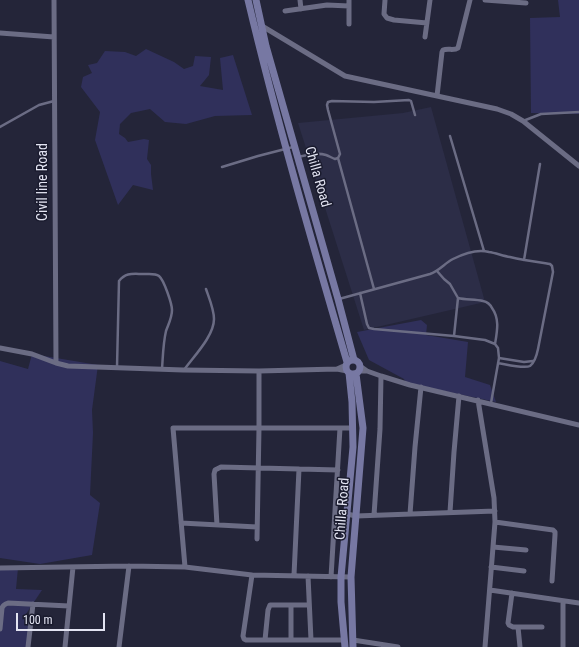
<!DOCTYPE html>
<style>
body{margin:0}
#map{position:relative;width:579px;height:647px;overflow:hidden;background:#242539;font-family:"Roboto Condensed",sans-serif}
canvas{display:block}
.scale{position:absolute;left:16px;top:613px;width:89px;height:18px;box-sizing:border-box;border:2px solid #e3e4f2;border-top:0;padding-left:5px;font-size:12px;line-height:14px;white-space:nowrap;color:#e3e4f2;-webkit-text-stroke:3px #1a1b2e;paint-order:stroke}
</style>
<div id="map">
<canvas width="579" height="647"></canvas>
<div class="scale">100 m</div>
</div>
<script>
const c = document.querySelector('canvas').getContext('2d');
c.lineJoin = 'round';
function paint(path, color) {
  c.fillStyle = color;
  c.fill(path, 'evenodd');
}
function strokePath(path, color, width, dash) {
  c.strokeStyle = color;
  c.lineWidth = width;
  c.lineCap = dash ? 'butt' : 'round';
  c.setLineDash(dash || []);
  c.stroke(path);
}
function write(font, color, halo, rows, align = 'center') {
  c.font = font + ' "Roboto Condensed",sans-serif';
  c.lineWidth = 3;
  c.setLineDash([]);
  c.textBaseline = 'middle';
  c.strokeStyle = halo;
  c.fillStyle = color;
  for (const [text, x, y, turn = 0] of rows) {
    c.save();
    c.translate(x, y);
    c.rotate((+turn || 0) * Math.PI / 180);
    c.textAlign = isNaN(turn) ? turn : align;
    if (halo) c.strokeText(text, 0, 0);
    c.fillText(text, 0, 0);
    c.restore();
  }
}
paint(new Path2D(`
 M431 107 485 302 364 330 298 123 403 113Z`), '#2c2d47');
paint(new Path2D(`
 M558 0H579V114L531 113 530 18 560 17Z
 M146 49 174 62 184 69 193 66 195 56 211 57 209 75 200 86 223 90 220 58 233 55 252 115 215 116 186 124 165 122 150 109 131 113 120 124 119 134 125 138 128 142 144 139 149 140 147 159 151 165V174L153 190 133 185 118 205 95 140 100 112 81 87 83 77 92 73 88 65 97 63 105 51 125 52 136 56Z
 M421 320 427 325 426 335 468 342 465 377 490 385 496 402 406 383 404 379 369 360 357 332Z
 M32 354 98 365 92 410 93 433 90 495 100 503 92 555 40 564 0 558V361L28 369Z
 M0 567 18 568 16 589 42 590 26 614 30 622 28 647H0Z`), '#30305b');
strokePath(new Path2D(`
 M523 121 541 114 579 112
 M0 127 39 105 54 101
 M450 136 484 251
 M298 157C307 155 317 152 326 155 329 156 332 158 335 159L338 158 340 154 328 110 327 105 328 102 332 101 374 102 409 100 411 101 415 115
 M338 158 374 289
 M222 167 258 156 293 147
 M524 260 540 164
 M437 271 444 279 450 284 458 298C466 300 475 299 483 301 488 302 490 304 492 308 500 319 497 332 495 344
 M360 293 367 324 369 328 374 329 454 336 485 340 495 344 498 348 499 358 491 403
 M339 299 430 274C439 271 445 263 453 259 463 254 478 249 489 252 496 253 503 256 510 257 523 260 537 262 550 264L552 266 553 272 538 349C537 354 534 363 530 366 524 369 505 364 498 363
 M454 336 458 298
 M499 358 524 362 533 361
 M117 367 119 281C126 272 133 274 144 274 149 274 155 273 159 276 164 280 172 304 172 310 172 318 168 325 166 331 163 344 163 356 162 369
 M184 370C194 356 214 336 214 319 214 309 209 298 206 289`), '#6b6c84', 2.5);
strokePath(new Path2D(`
 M54 0 56 363
 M300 0 301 9
 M385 0 384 14 387 18 394 20 427 23
 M485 0 526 3
 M285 11 327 5 349 6
 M349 24V0
 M262 26 345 76 497 109 511 114 523 121 579 166
 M0 33 54 37
 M425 37 430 0
 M437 96 442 52 443 50C448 48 454 51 458 48L470 0
 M0 348 32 354 56 363 68 366 183 370 259 371 337 369
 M346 365 337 369 347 371
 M358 371H367L360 366
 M367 371 381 376 410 385 579 425
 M478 400 494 498 495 522 485 647
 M450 512 454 452 459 396
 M347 514 356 516 495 511
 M410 514 415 447 421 387
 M374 515 380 429 381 376
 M495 522 553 530 555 532V535L552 581
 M181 523 257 527
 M217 525 214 474 215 470 221 467 338 470
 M257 539 259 428V371
 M493 547 526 550
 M185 567 173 428H353
 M491 567 524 571
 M0 568 129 566 185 567 252 575 351 577
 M252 575 243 636 244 639 246 640H344
 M294 575 299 469
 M308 576 311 640
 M331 577 340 428
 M490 590 579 603
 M512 593 508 623 509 625 513 627H542
 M563 601V647
 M518 627 520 647
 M0 629 2 608C3 605 5 604 8 603L69 606
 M265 640 268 610 270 605H309
 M291 640V605
 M353 640 398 647
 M28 647 33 604
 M65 647 73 567
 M119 647 129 566`), '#6b6c84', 5);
strokePath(new Path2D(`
 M248 0C277 122 312 242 347 362
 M256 0 266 46 338 299 354 360
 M346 367a7 7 0 1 1 14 0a7 7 0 1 1-14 0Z
 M345 647 341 602V577L353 447 352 402 349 373
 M353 647 351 577 363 428 356 374`), '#7778a3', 7);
write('14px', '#e3e4f2', '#1a1b2e', [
 ["Chilla Road",317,177,74],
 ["Civil line Road",43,182,-90],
 ["Chilla Road",343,509,-86]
]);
</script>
